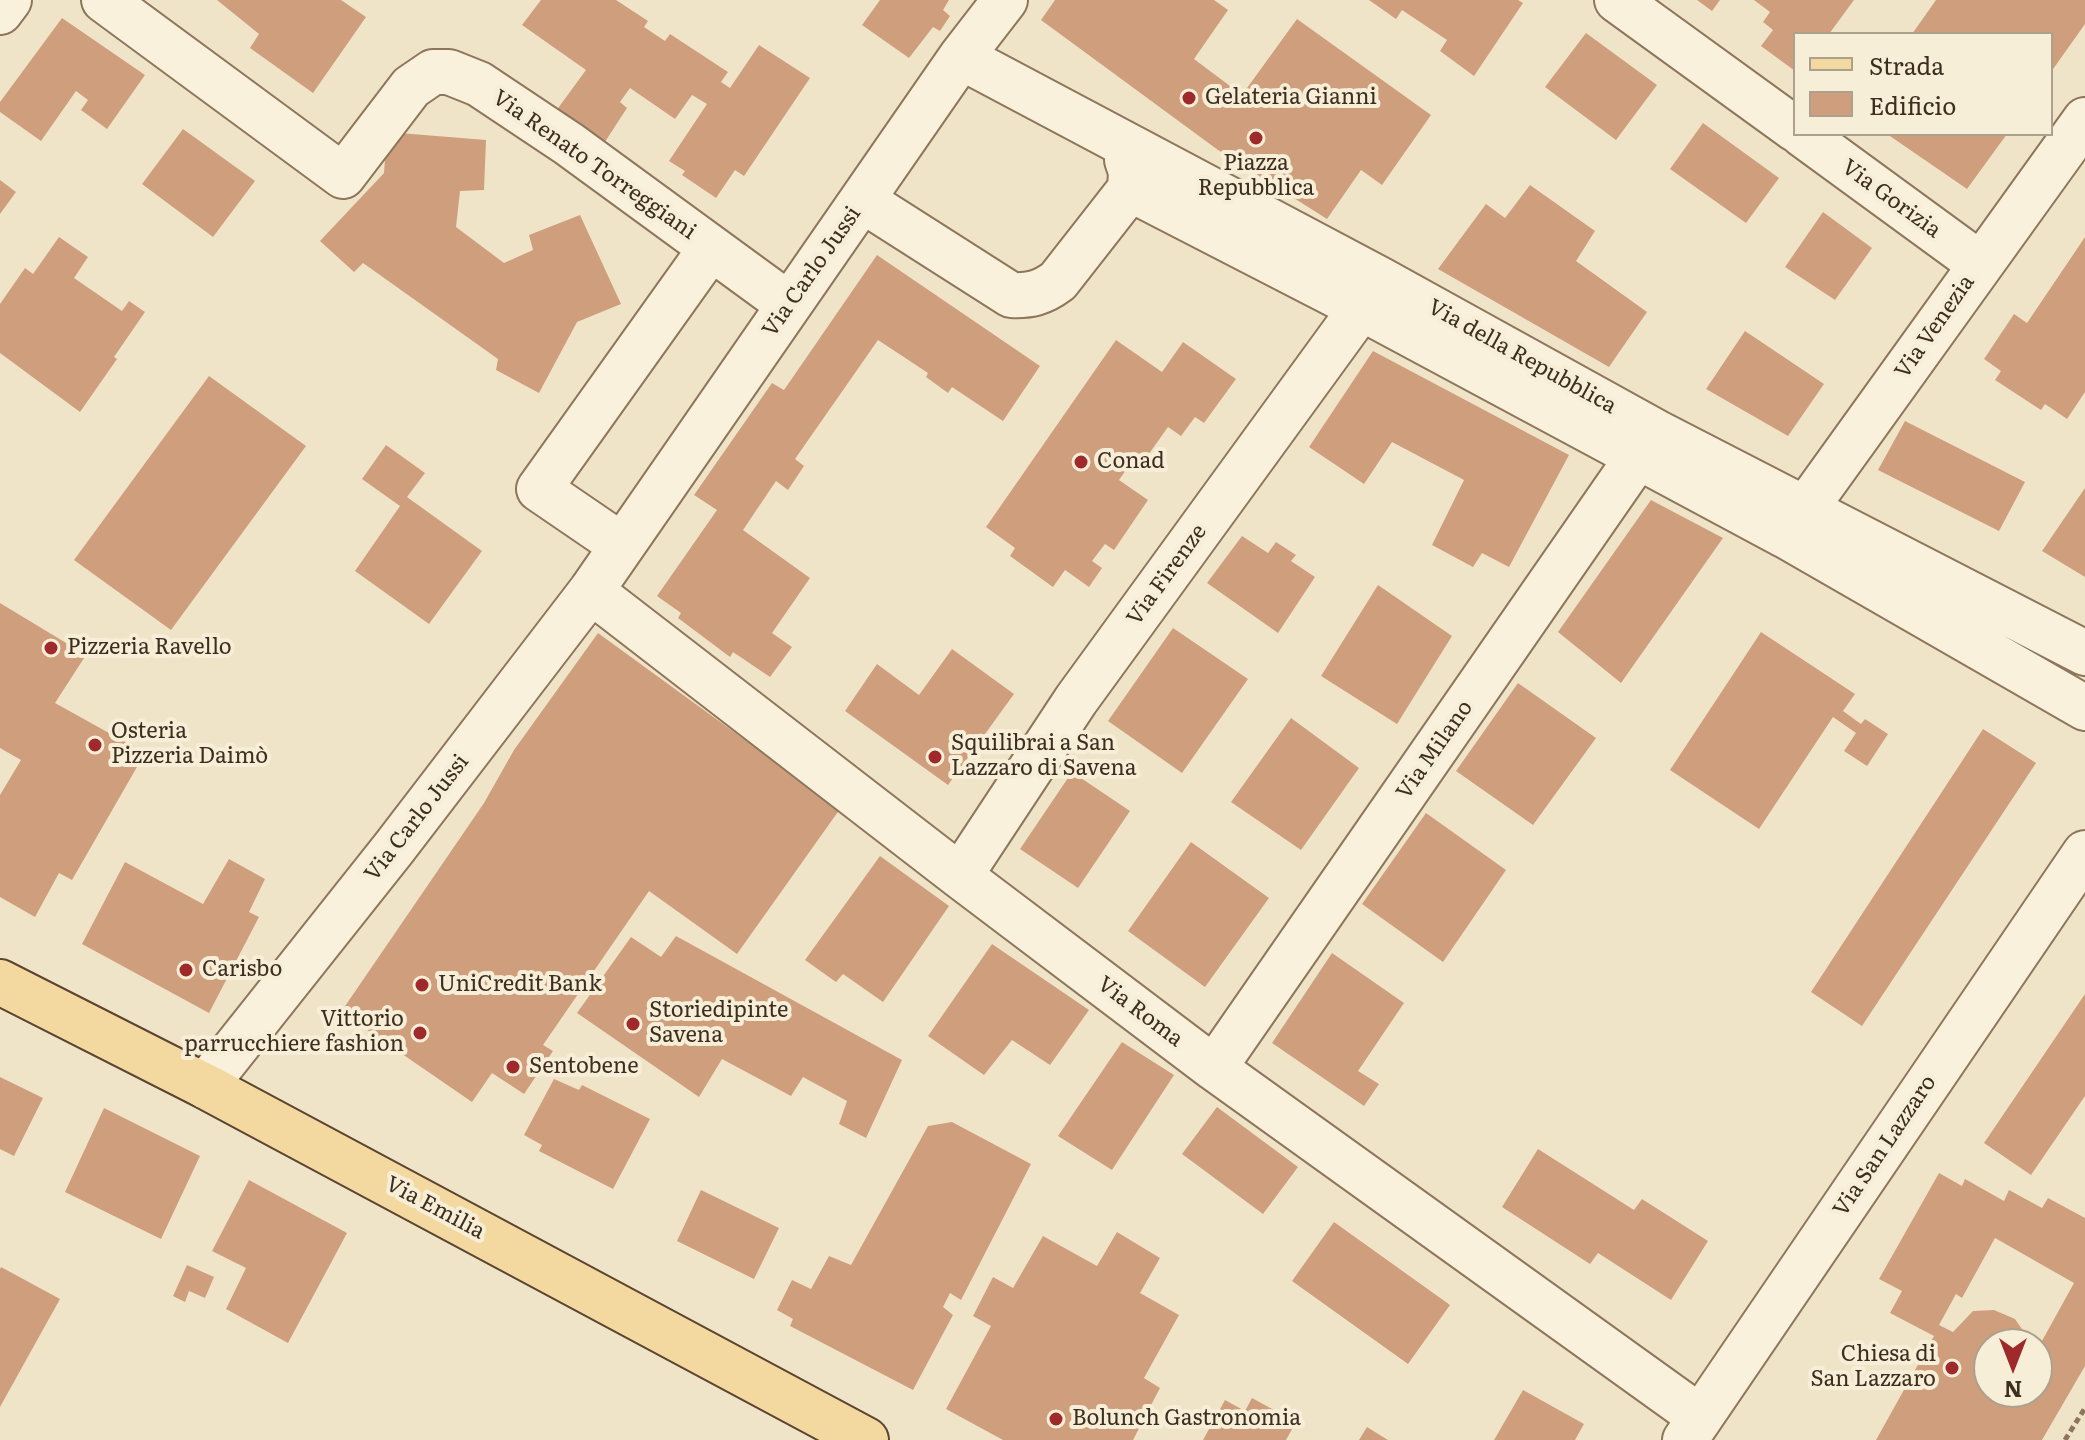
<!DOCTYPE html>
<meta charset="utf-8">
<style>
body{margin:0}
#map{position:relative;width:2085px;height:1440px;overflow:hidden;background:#f0e4c8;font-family:Literata,serif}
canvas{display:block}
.legend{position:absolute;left:1793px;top:32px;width:260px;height:104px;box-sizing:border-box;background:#f7eed8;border:2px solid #ada18e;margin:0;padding:10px 14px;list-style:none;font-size:24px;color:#3d2e20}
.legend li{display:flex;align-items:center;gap:16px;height:40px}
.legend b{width:40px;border:2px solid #ada18e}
.north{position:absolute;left:1973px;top:1328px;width:80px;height:80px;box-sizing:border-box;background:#f7eed8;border:2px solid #ada18e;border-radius:50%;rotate:180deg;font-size:22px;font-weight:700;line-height:32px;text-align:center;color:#3d2e20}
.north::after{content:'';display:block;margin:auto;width:28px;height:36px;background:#9e2a2b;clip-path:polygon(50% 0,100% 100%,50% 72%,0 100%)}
</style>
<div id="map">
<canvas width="2085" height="1440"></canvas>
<ul class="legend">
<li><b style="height:10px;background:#f3d9a0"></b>Strada</li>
<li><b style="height:22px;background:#cf9f7d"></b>Edificio</li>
</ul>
<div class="north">N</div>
</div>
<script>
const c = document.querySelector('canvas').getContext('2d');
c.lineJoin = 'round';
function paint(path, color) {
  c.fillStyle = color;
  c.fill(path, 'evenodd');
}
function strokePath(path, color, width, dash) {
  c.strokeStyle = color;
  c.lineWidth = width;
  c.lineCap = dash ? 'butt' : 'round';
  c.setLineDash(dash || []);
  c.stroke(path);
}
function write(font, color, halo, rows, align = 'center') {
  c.font = font + ' Literata,serif';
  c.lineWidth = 8;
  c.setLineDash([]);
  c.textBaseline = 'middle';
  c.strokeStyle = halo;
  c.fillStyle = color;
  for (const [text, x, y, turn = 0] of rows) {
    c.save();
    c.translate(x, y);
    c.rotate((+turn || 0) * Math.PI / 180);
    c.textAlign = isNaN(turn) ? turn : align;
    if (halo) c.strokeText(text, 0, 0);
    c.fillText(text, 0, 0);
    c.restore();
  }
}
paint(new Path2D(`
 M217 0H341L366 17 313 93 250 48 259 34Z
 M541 0H616L648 21 644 27 665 41 670 34 728 72 721 82 730 88 759 45 810 78 744 176 735 170 716 198 682 175 685 171 669 161 707 104 692 95 675 119 630 88 620 102 627 108 601 148 553 115 586 70 522 25Z
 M880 0H949L943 10 950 16 940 31 933 27 909 58 862 25Z
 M1055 0H1214L1228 10 1194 59 1242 95 1297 19 1431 115 1382 185 1361 170 1327 219 1218 150 1041 20Z
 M1369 0H1518L1523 3 1474 76 1440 51 1447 40 1402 10 1396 19Z
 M1697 0H1720L1712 11Z
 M1754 0H1854L1829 34H1795V71L1761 46 1773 30 1763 22 1770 12Z
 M1936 0H2085V24L2051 72V34H1912Z
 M62 18 145 75 107 129 81 110 88 100 76 91 41 141 0 112V102Z
 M1586 33 1657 85 1616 140 1545 87Z
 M1703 123 1779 178 1746 223 1670 169Z
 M183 129 255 181 213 237 142 184Z
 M387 132 486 140 484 190 460 191 456 227 504 263 533 250 529 235 580 215 621 304 577 322 539 393 496 370 498 359 363 263 354 272 320 241 384 173Z
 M1887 134H2007L1967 189Z
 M0 180 16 192 0 214Z
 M1530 185 1595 231 1576 261 1647 312 1609 367 1438 269 1486 204 1505 218Z
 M1823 212 1872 248 1835 300 1785 267Z
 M59 237 88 257 74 278 122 311 129 301 145 312 114 357 117 359 80 412 0 353V304L25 268 33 274Z
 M2085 237V392L2067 419 2045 404 2041 410 1995 380 2001 371 1984 359 2014 314 2027 323Z
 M877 255 1040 366 1003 421 952 387 948 393 926 377 928 373 878 340 795 459 804 466 788 490 776 481 743 530 810 578 772 633 792 647 770 677 733 652 730 657 678 618 681 613 657 596 717 510 694 495 772 383 784 390Z
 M1745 331 1824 384 1788 436 1706 389Z
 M1116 340 1162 372 1183 342 1236 379 1204 423 1195 417 1181 436 1168 427 1141 465 1133 460 1119 480 1148 500 1114 550 1105 544 1092 561 1102 568 1089 587 1065 570 1053 587 1010 556 1015 548 986 527Z
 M1373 351 1569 455 1509 567 1482 553 1473 567 1432 545 1464 480 1392 442 1364 484 1309 447Z
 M209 376 306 446 171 630 74 560Z
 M1905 421 2025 482 1999 531 1878 470Z
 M386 445 425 473 407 497 482 551 429 624 355 571 400 506 362 479Z
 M2085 488V577L2042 551Z
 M1651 500 1723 538 1621 683 1558 632Z
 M1242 536 1268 553 1276 542 1296 555 1291 561 1315 577 1278 633 1207 583Z
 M1378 585 1452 636 1397 724 1321 676Z
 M0 603 86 655 55 703 145 753 72 880 59 873 35 917 0 897V795L21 760 0 748Z
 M1173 628 1248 679 1182 773 1108 721Z
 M1761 632 1855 694 1843 711 1861 724 1865 719 1888 734 1867 766 1844 751 1856 733 1833 717 1759 829 1670 770Z
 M598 633 840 809 737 954 649 891 543 1045 553 1051 524 1094 492 1073 472 1102 341 1012 484 803 514 750Z
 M952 649 1014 694 948 785 845 711 877 664 919 695Z
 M1518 683 1596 738 1533 825 1456 771Z
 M1291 718 1359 768 1301 850 1231 802Z
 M1983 729 2036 763 1862 1026 1811 992Z
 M1072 772 1130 811 1078 888 1020 849Z
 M1426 813 1506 870 1443 962 1362 904Z
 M1191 842 1269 898 1205 987 1128 931Z
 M880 856 949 906 883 1002 843 974 836 982 805 960Z
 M229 859 265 879 249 912 259 917 209 1013 82 944 125 862 203 904Z
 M676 936 902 1060 866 1138 839 1124 847 1101 803 1077 791 1096 722 1059 699 1097 577 1013 631 937 661 957Z
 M992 944 1089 1010 1050 1065 1012 1040 984 1075 928 1036Z
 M1332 953 1404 1003 1358 1071 1379 1084 1364 1106 1272 1043Z
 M2085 994V1096L2031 1175 1984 1143Z
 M1122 1042 1174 1075 1112 1170 1058 1136Z
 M0 1077 43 1098 14 1156 0 1149Z
 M554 1079 579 1090 582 1085 650 1119 613 1189 539 1151 542 1145 524 1135Z
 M1217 1107 1298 1167 1263 1214 1182 1154Z
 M104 1108 200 1156 161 1239 65 1192Z
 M952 1122 1031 1164 961 1300 950 1293 943 1307 953 1315 913 1390 790 1326 793 1319 777 1310 792 1280 811 1289 829 1256 851 1265 928 1126Z
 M1538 1149 1634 1210 1642 1199 1708 1241 1671 1300 1598 1253 1590 1264 1502 1207Z
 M1939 1173 1962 1186 1965 1179 2004 1201 2009 1190 2042 1208 2048 1198 2085 1218V1366L2042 1440H1876L1934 1336 1890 1313 1902 1291 1879 1279ZM1995 1238 2074 1283 2037 1350V1392H1989V1344H2024V1332L2015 1319 1994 1310 1973 1311 1953 1332 1939 1325 1956 1294 1962 1298Z
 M249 1180 347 1233 288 1343 226 1309 246 1268 212 1251Z
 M701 1190 779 1228 754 1279 677 1241Z
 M1334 1222 1450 1305 1408 1364 1292 1281Z
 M1117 1232 1160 1258 1140 1293 1179 1315 1144 1378 1160 1388 1133 1440H1003L946 1409 991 1326 973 1316 993 1277 1013 1288 1043 1236 1097 1266Z
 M187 1265 214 1277 205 1298 189 1291 185 1302 173 1296Z
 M1 1267 60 1299 0 1407V1269Z
 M1523 1390 1584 1424 1575 1440H1494Z
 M1252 1398 1296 1422 1286 1440H1203L1225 1400 1245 1411Z
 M1367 1427 1388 1440H1359Z`), '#cf9f7d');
const minor = new Path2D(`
 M104 0 343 176 411 87 433 72H449L479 84 569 144 788 304
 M1617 0 1795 129
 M0 12 9 0
 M961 57 1381 280 1656 432 2085 653
 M1802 134 1980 264
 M1130 189 1361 308 1786 536 2085 708
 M862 200 1011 295C1030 296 1042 293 1058 281L1130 189 1131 172 1127 160
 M1790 530 2085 120
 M621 545 539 489 711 248
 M591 591 960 876 1214 1068 1700 1417
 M960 876 1076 700 1378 285
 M1214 1068 1655 432
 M205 1086 394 848 591 591 961 57 1005 0
 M1685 1440 2085 853`);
const primary = new Path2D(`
 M0 982 205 1086 866 1440`);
strokePath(minor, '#8d765c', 48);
strokePath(primary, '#5b4430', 48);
strokePath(new Path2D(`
 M2065 1440 2085 1408`), '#8d765c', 5, [6, 4]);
strokePath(minor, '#faf1dc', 44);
strokePath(primary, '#f3d9a0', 44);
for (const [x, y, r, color] of [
 [1189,98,8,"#9e2a2b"],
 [1256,138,8,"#9e2a2b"],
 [1081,462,8,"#9e2a2b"],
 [51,648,8,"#9e2a2b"],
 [95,745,8,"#9e2a2b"],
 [935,757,8,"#9e2a2b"],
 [186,970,8,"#9e2a2b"],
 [422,985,8,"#9e2a2b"],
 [633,1024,8,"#9e2a2b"],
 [420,1033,8,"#9e2a2b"],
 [513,1067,8,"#9e2a2b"],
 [1952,1368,8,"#9e2a2b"],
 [1056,1419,8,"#9e2a2b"]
]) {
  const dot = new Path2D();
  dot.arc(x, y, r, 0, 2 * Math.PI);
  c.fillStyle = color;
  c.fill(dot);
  strokePath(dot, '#f7eed8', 3);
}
write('22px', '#3d2e20', '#f7eed8', [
 ["Gelateria Gianni",1205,98],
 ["Piazza",1256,164,"center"],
 ["Repubblica",1256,189,"center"],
 ["Conad",1097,462],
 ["Pizzeria Ravello",67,648],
 ["Osteria",111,732],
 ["Pizzeria Daimò",111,757],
 ["Squilibrai a San",951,744],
 ["Lazzaro di Savena",951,769],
 ["Carisbo",202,970],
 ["UniCredit Bank",438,985],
 ["Storiedipinte",649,1011],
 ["Savena",649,1036],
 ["Vittorio",404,1020,"right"],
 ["parrucchiere fashion",404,1045,"right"],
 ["Sentobene",529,1067],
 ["Chiesa di",1936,1355,"right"],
 ["San Lazzaro",1936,1380,"right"],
 ["Bolunch Gastronomia",1072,1419]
], 'left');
write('22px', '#3d2e20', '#f7eed8', [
 ["Via Renato Torreggiani",594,165,35],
 ["Via Gorizia",1891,199,36],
 ["Via Carlo Jussi",812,272,-55],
 ["Via Venezia",1935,327,-55],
 ["Via della Repubblica",1522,357,29],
 ["Via Firenze",1167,575,-54],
 ["Via Milano",1435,750,-55],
 ["Via Carlo Jussi",417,818,-52],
 ["Via Roma",1140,1012,37],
 ["Via San Lazzaro",1885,1146,-56],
 ["Via Emilia",435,1208,28]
]);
</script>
